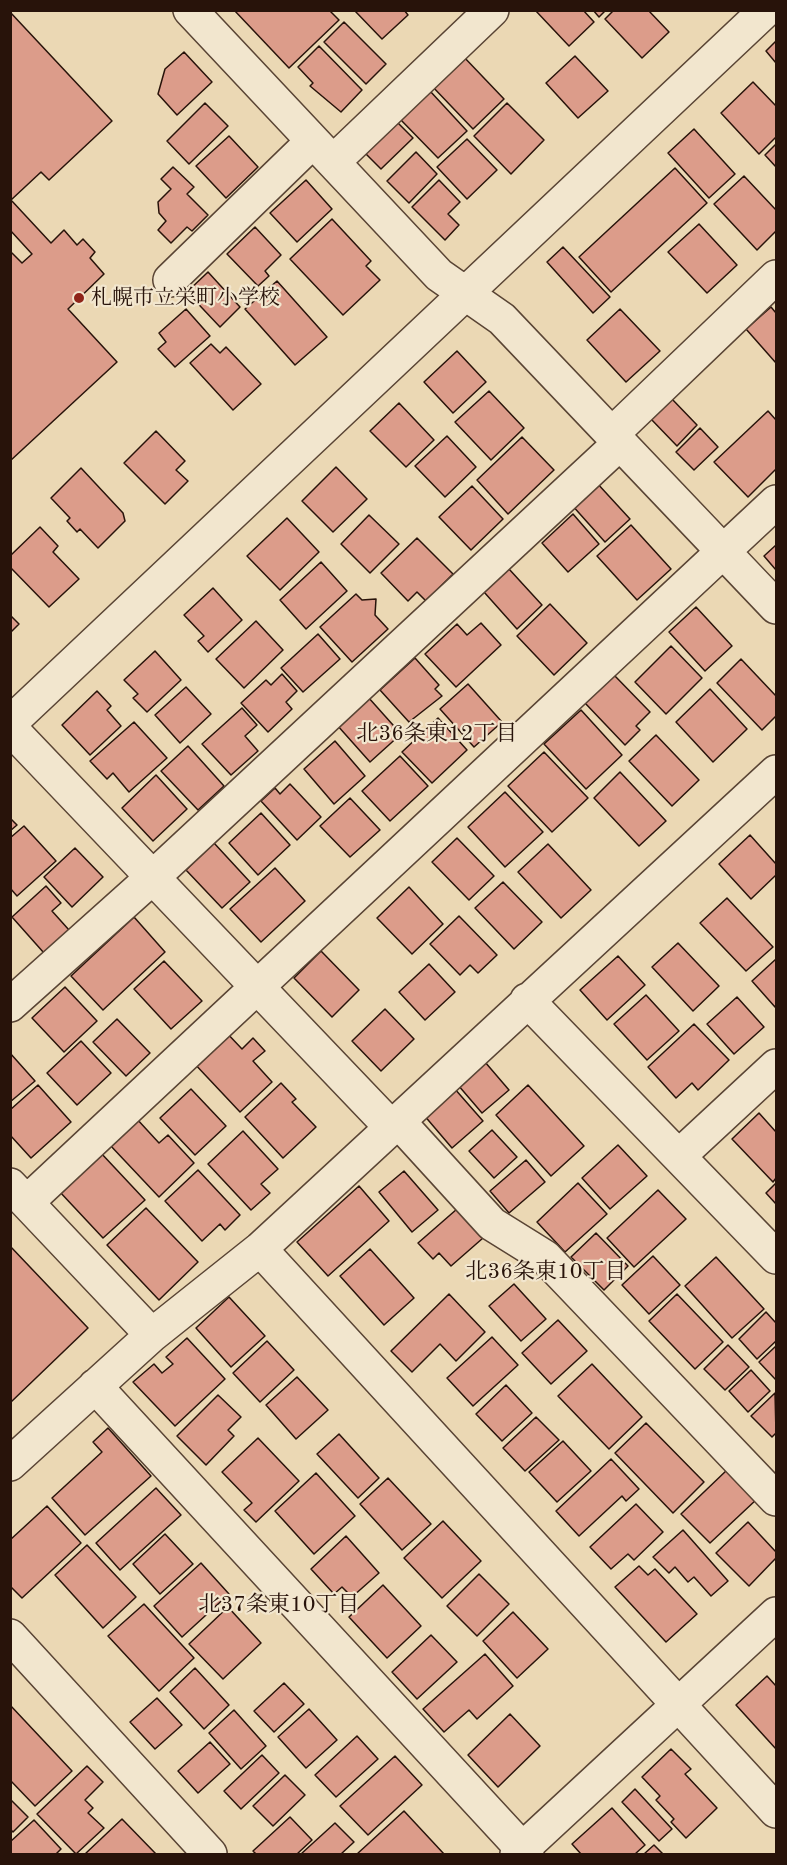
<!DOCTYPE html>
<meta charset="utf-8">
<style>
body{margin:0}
#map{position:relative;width:787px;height:1865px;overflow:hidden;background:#ebd8b4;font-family:"Old Standard TT",serif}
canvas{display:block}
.frame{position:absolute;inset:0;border:12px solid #28130a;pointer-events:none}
</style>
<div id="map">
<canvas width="787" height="1865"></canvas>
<div class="frame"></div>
</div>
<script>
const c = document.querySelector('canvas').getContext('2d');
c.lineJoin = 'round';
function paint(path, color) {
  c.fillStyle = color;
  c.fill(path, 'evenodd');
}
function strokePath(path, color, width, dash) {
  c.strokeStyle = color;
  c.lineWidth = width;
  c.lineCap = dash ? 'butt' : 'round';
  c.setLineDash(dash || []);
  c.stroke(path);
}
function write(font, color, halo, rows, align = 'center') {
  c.font = font + ' "Old Standard TT","Noto Serif JP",serif';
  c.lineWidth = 4.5;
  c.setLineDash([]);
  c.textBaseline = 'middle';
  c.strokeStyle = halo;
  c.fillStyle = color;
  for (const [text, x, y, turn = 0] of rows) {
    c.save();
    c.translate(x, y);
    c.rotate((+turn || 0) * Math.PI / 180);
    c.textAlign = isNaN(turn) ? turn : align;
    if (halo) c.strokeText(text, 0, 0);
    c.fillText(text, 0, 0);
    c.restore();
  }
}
const building = new Path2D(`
 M234 10H329L339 20 289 68Z
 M404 10 408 15 382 39 355 11Z
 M535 10H583L594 22 569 46Z
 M593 10H606L599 17Z
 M614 10H648L669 32 642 58 605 19Z
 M10 12 112 121 49 180 41 172 11 200 51 243 64 230 77 245 83 239 95 252 90 258 104 274 68 309 117 362 10 461V255L12 253 22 263 32 254 10 230Z
 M344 22 386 64 366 84 324 42Z
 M776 41V63L766 51Z
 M319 46 362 90 341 112 310 86 313 83 298 67Z
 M184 52 212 82 177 115 158 94 165 69Z
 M462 55 504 99 473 129 431 85Z
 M575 56 608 91 578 118 546 83Z
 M753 82 776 106V137L759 154 721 113Z
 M430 91 467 131 438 158 400 119Z
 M205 103 228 126 189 164 167 141Z
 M507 103 544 140 511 174 474 136Z
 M392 117 413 138 381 169 360 148Z
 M694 129 735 174 709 198 668 153Z
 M229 136 258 167 226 198 196 166Z
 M467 139 497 170 467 199 437 167Z
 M776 144V167L765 155Z
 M416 152 437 174 409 203 387 181Z
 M173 167 194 187 187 194 208 215 192 231 187 227 171 243 158 230 166 221 159 213 158 202 171 189 161 179Z
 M675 168 707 203 611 292 579 257Z
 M744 176 776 210V231L757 250 714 204Z
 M306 180 332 209 297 242 270 213Z
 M439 180 460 202 448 214 459 225 445 240 412 207Z
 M332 219 371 261 366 266 380 280 343 315 290 259Z
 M699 224 737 265 707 293 668 252Z
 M255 227 281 255 265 271 269 276 258 286 227 254Z
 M563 247 610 297 593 313 547 262Z
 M208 272 240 307 220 327 187 292Z
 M277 281 327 337 295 365 245 309Z
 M771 307 776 313V363L746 329Z
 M186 309 210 336 175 367 158 349 166 342 159 333Z
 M620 309 660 351 626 382 587 340Z
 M211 344 220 353 226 347 261 384 233 410 190 363Z
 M457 351 486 382 453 413 424 382Z
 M489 391 524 428 491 460 455 422Z
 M671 398 697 425 677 446 650 418Z
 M399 403 434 440 406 467 370 431Z
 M768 411 776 420V469L748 497 714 462Z
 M700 428 718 447 694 470 676 452Z
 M156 431 185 461 176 470 188 481 165 504 124 463Z
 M447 436 476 467 445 497 415 466Z
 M522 437 554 470 508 514 477 480Z
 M336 467 367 499 333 532 302 501Z
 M81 468 123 513 125 521 98 548 80 529 77 532 67 521 70 518 51 498Z
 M596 482 630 519 605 542 571 504Z
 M472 486 503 519 471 550 439 517Z
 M573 514 599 544 568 572 542 543Z
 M369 515 399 544 370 573 341 544Z
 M287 518 319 552 280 590 247 556Z
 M631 525 671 569 637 600 597 556Z
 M40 527 58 546 53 552 79 579 49 607 10 567V556Z
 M417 538 453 574 426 601 417 592 408 601 381 573Z
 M776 545V570L764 556Z
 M321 562 347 591 306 629 280 600Z
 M509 569 542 605 517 629 484 592Z
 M213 588 242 620 208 652 198 641 204 636 184 615Z
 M356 594 362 600 376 599 375 615 388 629 352 662 320 627Z
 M550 604 587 643 554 675 517 636Z
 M696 607 732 646 705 671 669 632Z
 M10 615 19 624 10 633Z
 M256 621 283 650 244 688 216 659Z
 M481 623 501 645 456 687 425 654 457 624 467 635Z
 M318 634 340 659 303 692 281 668Z
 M671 646 702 678 666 714 635 682Z
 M155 651 181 680 147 712 133 698 138 694 124 680Z
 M415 658 439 685 435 689 442 696 409 722 380 690Z
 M741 659 776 696V716L762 730 717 683Z
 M282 674 297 691 286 702 292 709 268 732 241 703 266 680 271 685Z
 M614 675 650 712 636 726 640 730 625 745 585 703Z
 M468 684 502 722 474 747 440 709Z
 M186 687 211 714 180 743 155 715Z
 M710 689 747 729 713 762 676 722Z
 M97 691 111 706 107 710 121 726 90 755 62 725Z
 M368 697 401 734 370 762 337 725Z
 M242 708 257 725 245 736 258 751 231 775 202 744Z
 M581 710 622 755 586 789 544 744Z
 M438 718 467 750 432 783 402 752Z
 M134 722 167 758 129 792 113 773 107 779 90 761Z
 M656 735 699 780 672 806 629 761Z
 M335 741 365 776 334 804 304 769Z
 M188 746 224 786 198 810 161 771Z
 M544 752 588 798 552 832 508 786Z
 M400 756 428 786 390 821 362 791Z
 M620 772 666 821 639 846 594 798Z
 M156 775 187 809 153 841 122 808Z
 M290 784 321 817 297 840 261 801 275 788 280 794Z
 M505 792 543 832 505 867 468 827Z
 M350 798 380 830 350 857 320 826Z
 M261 813 290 845 258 875 229 843Z
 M10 818 17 825 10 831Z
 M24 826 56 861 17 896 10 888V838Z
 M750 835 776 864V875L751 899 719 864Z
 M457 838 494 876 469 900 432 862Z
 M214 843 250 882 222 908 186 870Z
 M548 844 591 890 561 918 518 872Z
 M75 848 103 877 72 907 44 877Z
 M275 868 305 901 261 942 230 909Z
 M503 882 542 922 514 949 475 908Z
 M46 886 61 903 52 911 69 930 44 953 12 917Z
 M409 887 443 924 412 954 377 918Z
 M727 898 773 947 746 971 700 923Z
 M459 916 497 955 478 973 470 965 460 975 430 944Z
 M134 917 165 952 103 1010 71 976Z
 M678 943 719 986 693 1011 652 967Z
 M321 951 359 990 332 1017 294 978Z
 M618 956 645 985 607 1020 580 990Z
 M776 959V1005L775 1007 752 981Z
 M164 961 202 1001 171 1029 134 989Z
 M429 964 455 992 425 1020 399 992Z
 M65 987 97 1021 64 1052 32 1018Z
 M646 995 679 1031 647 1060 614 1024Z
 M737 997 764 1027 734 1054 707 1024Z
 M385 1009 414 1039 381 1071 352 1041Z
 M117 1019 150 1053 126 1076 93 1042Z
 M694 1024 729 1060 698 1090 692 1083 676 1098 648 1067Z
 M224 1030 242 1049 253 1038 265 1051 253 1061 272 1082 240 1112 192 1061Z
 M81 1041 111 1073 77 1105 47 1073Z
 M10 1053 35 1081 10 1102Z
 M485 1062 509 1090 482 1113 458 1085Z
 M281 1083 296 1099 292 1102 316 1127 283 1158 245 1117Z
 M38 1085 71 1122 31 1158 10 1135V1110Z
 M528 1085 584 1146 551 1176 496 1115Z
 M454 1088 483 1121 452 1148 423 1114Z
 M191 1089 226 1126 195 1155 160 1118Z
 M759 1113 776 1132V1178L773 1182 732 1139Z
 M136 1118 159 1143 168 1135 194 1163 159 1197 109 1144Z
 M492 1130 517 1157 494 1178 469 1151Z
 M243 1131 278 1169 261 1184 270 1193 251 1210 208 1164Z
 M618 1145 647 1176 610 1209 582 1178Z
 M100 1152 145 1200 103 1238 59 1191Z
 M526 1160 545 1182 509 1213 490 1191Z
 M198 1170 240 1215 225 1230 220 1224 202 1241 165 1201Z
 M404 1171 438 1210 412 1232 379 1192Z
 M578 1183 607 1214 565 1252 537 1222Z
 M776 1183V1204L766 1193Z
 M359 1186 389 1221 328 1276 297 1242Z
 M658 1190 686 1219 634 1267 607 1238Z
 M146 1208 198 1262 159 1300 107 1245Z
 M457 1209 483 1238 451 1266 439 1253 433 1259 418 1243Z
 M596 1233 628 1266 604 1290 571 1257Z
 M10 1246 88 1328 11 1402 10 1401Z
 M370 1249 414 1298 384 1325 340 1276Z
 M653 1256 680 1285 649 1314 622 1285Z
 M716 1257 764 1309 732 1338 685 1286Z
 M514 1284 546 1319 521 1341 489 1306Z
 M449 1294 485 1332 456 1361 440 1344 412 1372 391 1351Z
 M677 1294 723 1342 695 1369 649 1321Z
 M229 1297 265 1336 231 1367 196 1328Z
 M766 1312 776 1323V1341L757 1359 739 1339Z
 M558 1320 587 1351 551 1384 522 1353Z
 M492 1337 518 1365 473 1406 447 1378Z
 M187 1338 225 1379 175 1426 133 1382 154 1364 162 1373 173 1364 166 1357Z
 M267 1341 294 1370 260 1402 233 1373Z
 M728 1345 749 1367 725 1390 704 1369Z
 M776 1346V1380L759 1362Z
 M592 1364 642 1417 609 1449 558 1396Z
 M751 1370 770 1391 748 1412 729 1391Z
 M297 1377 328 1410 296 1439 266 1405Z
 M506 1385 532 1413 502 1441 476 1414Z
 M775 1393 776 1433 772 1437 751 1416Z
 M218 1395 241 1417 228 1430 234 1436 206 1465 177 1436Z
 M536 1417 559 1440 525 1471 503 1448Z
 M646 1423 704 1482 673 1513 615 1453Z
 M108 1428 151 1476 85 1535 52 1498 102 1452 93 1442Z
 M339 1434 379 1478 358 1498 317 1454Z
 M258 1438 299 1481 256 1522 244 1510 252 1503 222 1472Z
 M563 1441 591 1471 557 1502 529 1472Z
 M611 1459 639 1489 626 1501 622 1496 579 1536 556 1511Z
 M728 1469 757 1499 710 1543 681 1514Z
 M316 1473 355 1516 314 1554 275 1511Z
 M388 1478 431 1524 402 1550 360 1504Z
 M156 1488 181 1515 120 1570 96 1543Z
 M636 1504 663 1532 634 1560 628 1554 611 1569 590 1547Z
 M47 1506 81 1543 22 1598 10 1586V1540Z
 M443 1521 481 1561 442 1598 404 1558Z
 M748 1522 776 1552V1558L749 1586 716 1553Z
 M683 1530 728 1581 711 1596 694 1577 688 1582 675 1567 669 1573 653 1557Z
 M165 1534 193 1564 160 1594 133 1564Z
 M346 1536 379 1573 352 1597 342 1587 334 1594 311 1569Z
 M87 1545 136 1597 103 1628 55 1575Z
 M201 1563 229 1594 182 1637 154 1606Z
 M639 1566 648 1575 655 1569 697 1614 666 1642 615 1587Z
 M479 1574 509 1604 477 1636 447 1606Z
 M383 1585 421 1626 387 1658 349 1617Z
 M144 1604 194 1658 159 1691 108 1636Z
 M228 1607 261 1643 223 1679 189 1644Z
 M513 1612 548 1649 517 1678 483 1641Z
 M431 1635 457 1662 417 1699 392 1672Z
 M485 1654 513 1686 477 1719 469 1710 444 1732 423 1709Z
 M195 1668 229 1705 204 1729 170 1692Z
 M767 1676 776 1686V1749L736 1705Z
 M284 1683 304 1704 274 1732 254 1711Z
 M157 1698 182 1725 155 1749 130 1722Z
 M10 1705 72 1771 35 1806 10 1780Z
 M309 1709 337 1740 306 1768 278 1737Z
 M234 1710 266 1746 241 1769 209 1733Z
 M510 1714 540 1746 498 1787 468 1755Z
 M357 1736 378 1759 336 1797 315 1775Z
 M210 1742 230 1764 198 1793 178 1771Z
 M671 1749 691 1769 685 1774 717 1808 686 1838 671 1822 674 1819 656 1800 660 1796 642 1777Z
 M262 1755 279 1773 241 1809 224 1791Z
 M395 1756 422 1785 368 1835 340 1806Z
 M87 1766 103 1782 85 1800 93 1808 88 1813 104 1828 76 1854 37 1814Z
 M285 1775 305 1795 273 1826 253 1806Z
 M635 1789 672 1829 659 1841 622 1802Z
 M10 1799 28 1817 13 1832 10 1829Z
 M612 1808 645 1845 635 1854H581L572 1844Z
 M404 1811 444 1854H357Z
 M290 1817 312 1840 297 1854H256L253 1851Z
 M122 1819 156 1854H85Z
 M34 1820 61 1849 56 1854H10V1842Z
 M335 1823 354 1842 341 1854H301Z
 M654 1845 663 1854H644Z`);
paint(building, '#dc9c8a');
strokePath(building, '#28130a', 1.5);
const minor = new Path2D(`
 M190 10 439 275 502 319 776 607
 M333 162 492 10
 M170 280 313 141
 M612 434 776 277
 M10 723 766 10
 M10 728 391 1127
 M527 1000 776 1257
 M10 1005 153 877 620 443
 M398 1121 492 1224 545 1257 776 1499
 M679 1156 776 1066
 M10 1185 152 1335
 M27 1202 776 502
 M260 1249 776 1811
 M95 1386 527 1854
 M10 1464 152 1335 260 1249 776 772
 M10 1636 210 1854
 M517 1854 776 1614`);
strokePath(minor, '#594434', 36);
strokePath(minor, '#f2e6ce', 33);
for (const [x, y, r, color] of [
 [79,298,6,"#8f2418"]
]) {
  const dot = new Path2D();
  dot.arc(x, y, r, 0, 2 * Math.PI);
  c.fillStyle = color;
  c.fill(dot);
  strokePath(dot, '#f2e6ce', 2);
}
write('21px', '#28130a', '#f2e6ce', [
 ["札幌市立栄町小学校",91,298]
], 'left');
write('22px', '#28130a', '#f2e6ce', [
 ["北36条東12丁目",437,734],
 ["北36条東10丁目",546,1272],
 ["北37条東10丁目",279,1605]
]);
</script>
